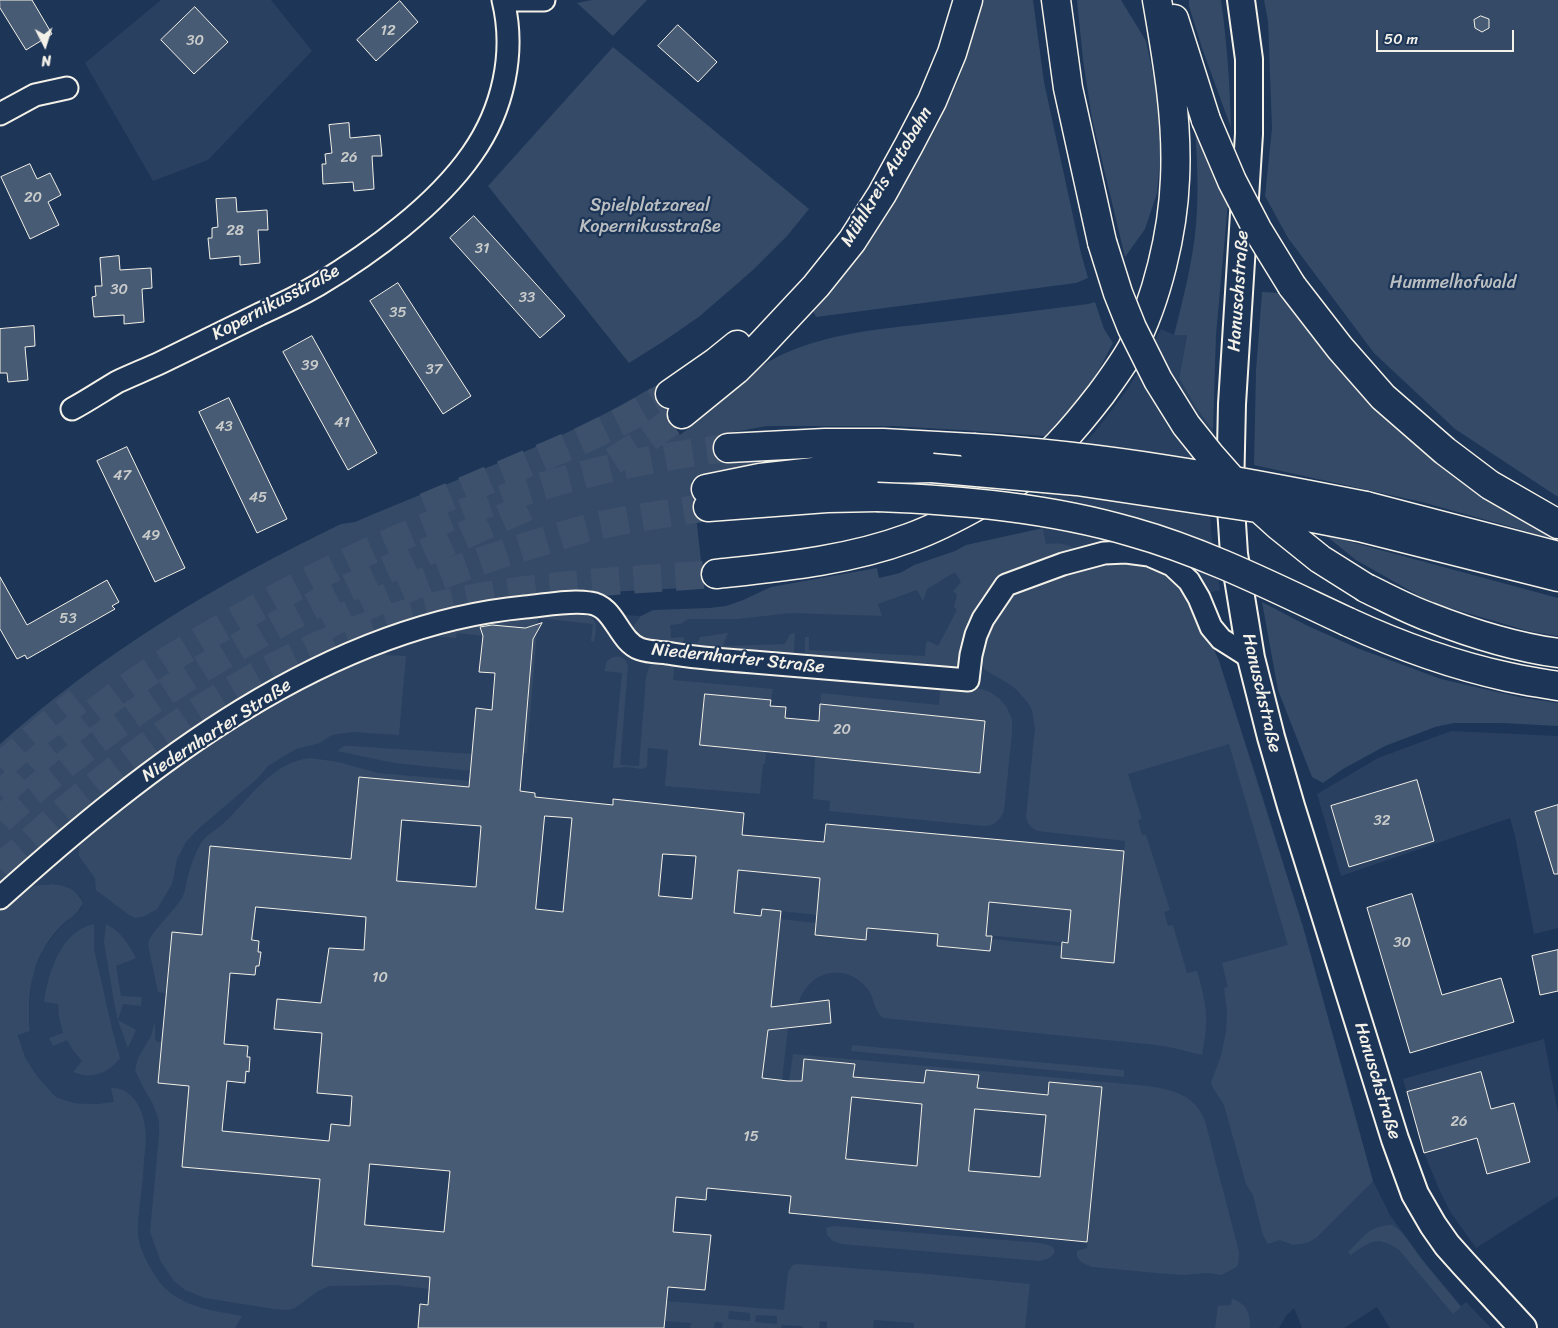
<!DOCTYPE html>
<meta charset="utf-8">
<style>
body{margin:0}
#map{position:relative;width:1558px;height:1328px;overflow:hidden;background:#1d3557;font-family:Sriracha,sans-serif}
canvas{display:block}
.north{position:absolute;left:20px;top:20px;width:50px;height:50px;-webkit-text-stroke:4px #1d3557;paint-order:stroke;rotate:175deg;font-size:14px;font-weight:700;line-height:20px;text-align:center;color:#f4f1e8}
.north::after{content:'';display:block;margin:auto;width:18px;height:22px;background:#f4f1e8;clip-path:polygon(50% 0,100% 100%,50% 72%,0 100%)}
.scale{position:absolute;left:1376px;top:30px;width:138px;height:22px;box-sizing:border-box;border:2px solid #f4f1e8;border-top:0;padding-left:6px;font-size:15px;line-height:18px;white-space:nowrap;color:#f4f1e8;-webkit-text-stroke:4px #1d3557;paint-order:stroke}
</style>
<div id="map">
<canvas width="1558" height="1328"></canvas>
<div class="north">N</div>
<div class="scale">50 m</div>
</div>
<script>
const c = document.querySelector('canvas').getContext('2d');
c.lineJoin = 'round';
function paint(path, color) {
  c.fillStyle = color;
  c.fill(path, 'evenodd');
}
function strokePath(path, color, width, dash) {
  c.strokeStyle = color;
  c.lineWidth = width;
  c.lineCap = dash ? 'butt' : 'round';
  c.setLineDash(dash || []);
  c.stroke(path);
}
function write(font, color, halo, rows, align = 'center') {
  c.font = font + ' Sriracha,sans-serif';
  c.lineWidth = 4.5;
  c.setLineDash([]);
  c.textBaseline = 'middle';
  c.strokeStyle = halo;
  c.fillStyle = color;
  for (const [text, x, y, turn = 0] of rows) {
    c.save();
    c.translate(x, y);
    c.rotate((+turn || 0) * Math.PI / 180);
    c.textAlign = isNaN(turn) ? turn : align;
    if (halo) c.strokeText(text, 0, 0);
    c.fillText(text, 0, 0);
    c.restore();
  }
}
paint(new Path2D(`
 M161 0H271L312 51 208 160 153 181 85 63Z
 M1161 329 1174 335 1187 334 1179 378 1213 430 1208 472 1211 532 1220 590 1190 597 1219 661 1264 801 1303 927 1373 1181 1390 1215 1422 1259 1461 1306 1466 1302 1491 1328H1390L1377 1307 1344 1328H1302L1294 1308 1286 1316 1279 1328H98L111 1103 95 1104 74 1103 56 1097 37 1076 25 1057 18 1034 30 1031 29 1008 32 975 43 950 59 928 81 909 83 903 80 896 52 884 27 886 103 819 224 733 387 649 430 636 471 626 577 612 674 618 740 619 853 605 930 579 1046 543 1042 525 1041 482 1076 451 1094 433 1127 390 1143 363Z
 M1451 731 1558 736V928L1534 934 1515 836 1510 818 1341 876 1317 794 1378 758Z
 M1544 1039 1558 1113V1196L1476 1248 1451 1213 1439 1189 1424 1153 1403 1079Z`), '#2a4060');
paint(new Path2D(`
 M592 0H647L613 36 577 3Z
 M984 0H1033L1044 82 1081 253 1088 278 1076 283 816 317 813 311 843 276 877 229 913 170 939 122 959 79Z
 M1077 0H1121L1146 41 1157 93 1160 158 1157 193 1145 229 1125 257 1092 119 1083 60Z
 M1189 0H1221C1227 43 1230 85 1231 128L1202 48 1189 6Z
 M1264 0H1558V497L1455 429 1374 353 1288 238 1265 196 1272 128 1268 21Z
 M613 47 809 209 787 236 753 270 700 316 664 341 629 363 488 186Z
 M1195 127 1209 162 1228 202 1216 335 1213 430 1197 409 1179 378 1187 335H1174C1183 299 1193 261 1196 224 1199 192 1197 159 1195 127Z
 M1262 292 1281 293 1558 533V540L1422 502 1254 465 1256 371Z
 M1095 302 1104 329 1113 343 1100 368 1080 398 1045 436 961 430 892 426H767L728 433 729 459 757 462V469L692 481 704 587 588 593 340 648 291 669 202 721 149 759 95 800 46 842 0 885V744C102 653 218 583 341 524L355 522C455 479 558 444 651 388L680 435C713 411 740 376 777 357 825 333 881 329 933 323 984 317 1036 311 1088 304Z
 M1043 528 1046 544C1061 543 1067 543 1080 552L1022 570 961 660 955 667 950 669 812 658 805 653V637H809V650L925 656 926 643 928 641 938 646 957 610 954 607 957 595 953 591 961 582 955 572 927 589 923 601 917 590 878 604 882 616 791 613 740 619H688L680 624 670 625 671 638 684 637V640L679 645 645 642 634 632V625L641 616 653 610 709 608 726 606 743 600 771 587 877 568 879 578 900 573 914 565 955 551 966 545Z
 M1325 535 1558 598V636L1528 631 1430 602 1356 560Z
 M1107 560 1158 566 1190 596 1219 661 1303 927 1373 1181 1317 1237 1309 1242 1302 1244 1293 1245 1280 1240 1268 1244 1263 1235 1253 1195 1246 1184 1224 1105 1213 1088 1211 1082 1220 1059 1226 1033 1227 1011 1224 988 1228 987 1222 963 1288 945 1229 744 1128 774 1142 819 1138 820 1142 835H1146L1170 910 1164 912 1168 926 1173 925 1187 973 1197 971C1207 1005 1209 1020 1202 1055L1169 1047 1147 1044 883 1018C873 1010 875 998 867 988 844 961 808 971 798 1004L771 1007 780 919 816 923V935L866 940 867 928 938 934 937 946 990 951 991 939 1062 946 1061 958 1114 962 1125 841 1038 831C1031 828 1028 825 1026 817L1035 728 1032 710 1028 703 1017 690 1009 684 985 670 982 664 980 655 989 627 1003 604 1017 589Z
 M1262 602 1306 625 1357 648 1441 679 1519 697 1558 703V726L1502 723H1454L1435 727 1385 746 1343 769 1323 783 1312 777 1278 690Z
 M577 612C597 615 598 624 594 642L591 641 593 624 538 618 527 753H523L533 639 536 634 525 629 493 626 489 623 484 625 481 629 483 636 457 633 456 638 430 636C479 624 527 616 577 612Z
 M728 633 723 646 785 644 790 634 795 633 794 652 791 655H789L696 647 700 637Z
 M387 649 386 655 406 656 399 735 352 732 337 734 330 736 320 743 296 749 268 766 258 778 198 829 186 842 177 859 172 884 157 909 145 916 135 918 129 915 96 890 95 878 79 856V846L81 840 103 819 224 733 306 683Z
 M613 657C621 656 626 658 628 666L620 765 639 766 646 677 649 667 653 662 675 660 673 680 773 689 771 700 705 694 700 745 766 752 765 764H763L760 794 665 786 668 750 648 748 647 767 642 769 627 767 613 768 622 673 604 671 607 661Z
 M941 685 978 688 990 692 1000 699 1007 708 1012 719V733L1004 811C1000 820 994 826 984 826L829 811 830 801 813 799 815 757 985 721 820 704 821 693 939 705Z
 M344 746H351L472 754V771L394 763 337 751Z
 M311 758 338 762 378 773 471 781 490 789 359 777 351 859 211 846 202 935 172 932 166 993 158 992 148 945 149 940C158 925 172 913 182 898 186 891 186 883 188 876 191 865 195 853 201 843 206 835 216 830 224 823 251 798 271 762 311 758Z
 M738 870 820 878 817 915 762 909 761 916 734 913Z
 M52 884C66 886 77 889 83 903 79 914 66 920 59 928 31 960 27 990 30 1031L18 1035 25 1057 37 1076 56 1097 74 1103 95 1104 114 1102 111 1088C132 1087 143 1109 145 1127 147 1138 145 1150 144 1161 143 1178 141 1194 139 1211 138 1222 137 1234 140 1245 143 1256 156 1280 165 1288 185 1308 215 1311 242 1316L235 1328H0V911L27 886Z
 M989 902 1071 910 1068 943 986 935Z
 M94 924V949L112 1029 120 1058C109 1073 91 1080 73 1072L82 1061 73 1050 67 1040 53 1046 49 1038 63 1033 59 1017 58 1004 44 1002C48 973 61 931 94 924Z
 M106 924C121 932 128 943 136 958L116 966 121 996 142 997 141 1006 123 1004 118 1020 136 1030 128 1048 118 1021 114 1002 104 942Z
 M155 1021V1038L157 1042H162L158 1083 189 1086 182 1167 320 1179 312 1266 440 1278 430 1283 429 1289 395 1285 329 1286 318 1291 295 1308 288 1310 274 1309 205 1298 185 1290 174 1281 161 1262 150 1232 159 1135V1121L153 1104 142 1085 135 1070 138 1058 151 1036Z
 M788 1028 782 1080 762 1078 768 1030Z
 M852 1045 1124 1070V1077L851 1051Z
 M793 1054 1149 1086C1175 1091 1194 1094 1205 1121L1239 1252 1238 1265 1235 1268 1221 1275 1208 1273 1183 1275 1156 1273 1093 1267C1085 1264 1075 1261 1077 1251L1087 1248 1102 1087 1049 1082 1048 1095 977 1088 978 1075 926 1070 924 1083 853 1077 855 1064 805 1059 801 1082 789 1081Z
 M852 1097 922 1104 917 1166 846 1159Z
 M975 1109 1046 1115 1040 1177 969 1171Z
 M1392 1225C1406 1233 1413 1249 1423 1261 1435 1276 1448 1291 1461 1307L1453 1314 1399 1250C1378 1235 1370 1241 1351 1255L1348 1252C1364 1237 1368 1226 1392 1225Z
 M834 1226 1040 1243C1046 1244 1053 1245 1055 1251 1052 1258 1046 1260 1039 1261L841 1244 833 1241 827 1235 826 1228Z
 M797 1264 928 1274 1030 1284 1025 1328H914V1323L874 1320 873 1328H827V1322L820 1321 819 1328H803V1326L782 1325 781 1328H722L723 1323 715 1322 714 1328H690L691 1323 664 1321 666 1301 784 1310 788 1272 793 1265ZM729 1311 750 1313V1321L728 1319ZM756 1315 777 1316V1324L755 1322Z
 M1232 1299C1246 1303 1251 1314 1250 1328H1215L1218 1306 1231 1305Z`), '#354a67');
const building = new Path2D(`
 M0 0H32L52 34 26 50 0 8Z
 M400 1 418 22 376 61 357 40Z
 M195 7 228 42 194 74 161 40Z
 M1481 16 1489 19V28L1482 32 1475 28 1474 20Z
 M678 25 717 62 698 82 658 46Z
 M349 123 350 138 380 135 382 156H372L374 189 354 191 353 182 323 184 322 164H326L325 154 332 153 329 125Z
 M30 164 37 179 50 173 61 195 48 202 59 225 30 239 1 177Z
 M236 198 237 212 267 210 268 230H258L260 263 240 265V256L210 259 208 238H212V228L218 227 216 199Z
 M474 216 565 316 540 338 450 238Z
 M119 256 120 270 151 268 152 288 142 289 144 322 124 324V315L94 317 92 297 96 296 95 286H102L100 258Z
 M398 283 471 396 443 414 370 301Z
 M34 326 35 346 25 347 28 380 8 382 7 373H0V329Z
 M312 336 377 453 348 470 283 352Z
 M229 398 287 519 257 533 199 412Z
 M127 447 185 568 155 582 97 461Z
 M0 577 27 625 107 580 119 602 112 606 115 609 27 659 25 655 17 659 0 629Z
 M542 623 533 639 520 791 535 793V797L613 805V799L744 813 742 835 824 842 826 824 1124 851 1114 963 1061 958 1062 942 1068 943 1071 910 989 902 986 936H992L990 951 937 946 938 934 867 928 866 940 815 935 820 878 738 870 734 913 761 916 762 909 781 911 771 1007 829 1000 831 1023 768 1030 762 1078 788 1081H802L804 1059 855 1064 853 1077 924 1083 926 1070 979 1075 977 1088 1048 1095 1049 1082 1102 1087 1087 1242 789 1213 791 1196 707 1188 706 1200 676 1197 673 1232 711 1235 705 1290 668 1287 664 1328H418L420 1304 428 1305 430 1277 312 1266 320 1179 182 1167 189 1086 158 1083 172 932 202 935 210 846 351 859 359 777 469 787 476 708 492 710 495 673 479 672 483 636 480 627 492 625 525 628ZM545 816 572 818 563 912 536 909ZM402 820 481 826 476 887 397 881ZM663 854 696 856 692 899 659 896ZM256 907 366 917 364 950 329 948 321 1003 277 999 274 1029 322 1033 317 1093 352 1096 350 1126 331 1124 329 1141 222 1131 227 1081 245 1083 246 1071 249 1072 250 1057H247L248 1046 224 1044 230 973 255 975 256 966H259L261 952H258L259 941 252 940ZM852 1097 922 1104 917 1166 846 1159ZM975 1109 1046 1115 1040 1177 969 1171ZM370 1164 450 1171 444 1232 365 1225Z
 M705 694 771 700 770 706 786 707 785 718 819 721 820 704 985 721 980 773 700 745Z
 M1417 780 1434 841 1349 867 1331 806Z
 M1558 805V874H1554L1535 812Z
 M1412 894 1442 995 1501 978 1514 1022 1410 1053 1367 908Z
 M1558 950V991L1540 995 1532 956Z
 M1481 1072 1491 1109 1514 1103 1530 1162 1487 1174 1477 1138 1424 1153 1407 1092Z`);
paint(building, '#485b74');
strokePath(building, '#f4f1e8', 1);
strokePath(new Path2D(`
 M613 461 641 443 682 414
 M425 507 581 441 628 418 670 394
 M325 626C395 591 469 563 544 541 561 536 578 530 596 526 633 518 671 513 708 507
 M0 767 34 737 78 701
 M0 795C31 766 62 737 96 711 146 671 203 638 259 607 407 525 560 468 728 448
 M0 820C89 739 189 672 295 615 371 574 451 542 529 506
 M0 868C35 837 69 805 106 777 199 703 306 639 422 609 518 585 617 581 716 574`), '#3d516d', 28, [28, 14]);
const minor = new Path2D(`
 M516 0H544
 M0 114 35 95 67 88
 M72 409C87 401 102 391 117 382 132 375 147 369 162 362 195 346 227 330 260 314 280 305 299 296 318 285 371 253 436 206 472 154 503 110 516 53 503 0
 M0 898C145 767 324 626 525 607 546 605 569 600 590 603 615 606 618 641 640 649 648 652 658 652 667 653 695 658 724 660 753 662 824 668 896 674 968 680L971 655 976 635 983 619 1006 585 1063 564 1104 553 1126 552 1149 555 1172 565 1189 581 1199 598 1211 627 1221 639 1251 658`);
const tertiary = new Path2D(`
 M1241 0 1249 59V134L1232 404 1230 492 1234 554 1251 658 1271 737 1291 806 1395 1139 1415 1194 1433 1225 1447 1245 1464 1264 1523 1328`);
const motorway = new Path2D(`
 M1056 0 1068 88 1102 242
 M1174 19 1206 120
 M1292 286 1340 348 1383 397 1445 451 1490 485 1558 524
 M670 394 716 362 737 345
 M682 414 736 370 758 348 816 286 852 241 882 194 909 145 932 101 952 53 968 0
 M728 448 825 443H883L973 448
 M706 489 760 478 822 471 932 468
 M1366 506 1558 556
 M708 507 827 498 877 497
 M1359 527 1558 577
 M716 574C780 567 847 561 909 538 934 529 959 516 982 503 991 498 1000 494 1008 488 1045 463 1074 429 1101 394 1112 379 1123 364 1132 348 1157 300 1173 232 1175 179 1178 119 1167 58 1157 0
 M1366 588C1387 598 1407 609 1429 617 1470 633 1514 647 1558 653
 M1348 622C1400 646 1453 665 1508 677 1525 681 1542 683 1558 686`);
strokePath(minor, '#f4f1e8', 25);
strokePath(tertiary, '#f4f1e8', 30);
strokePath(motorway, '#f4f1e8', 31);
strokePath(minor, '#1d3557', 21);
strokePath(tertiary, '#1d3557', 26);
strokePath(motorway, '#1d3557', 28);
const motorwayBridge = new Path2D(`
 M1206 120 1232 181 1257 229 1292 286
 M1102 242 1118 293 1132 328 1158 380 1186 425 1210 455 1248 498 1279 526 1320 559 1366 588
 M973 448C1105 456 1236 480 1366 506
 M932 468 1077 481 1277 511 1359 527
 M877 497C962 500 1050 508 1132 532 1207 553 1277 589 1348 622`);
strokePath(motorwayBridge, '#f4f1e8', 31, []);
strokePath(motorwayBridge, '#1d3557', 28);
write('15px', '#c9cccb', null, [
 ["12",388,31],
 ["30",195,41],
 ["26",349,158],
 ["20",33,198],
 ["28",235,231],
 ["31",482,249],
 ["30",119,290],
 ["33",527,298],
 ["35",398,313],
 ["39",310,366],
 ["37",434,370],
 ["41",342,423],
 ["43",224,427],
 ["47",122,476],
 ["45",258,498],
 ["49",151,536],
 ["53",68,619],
 ["20",842,730],
 ["32",1382,821],
 ["30",1402,943],
 ["10",380,978],
 ["26",1459,1122],
 ["15",751,1137]
]);
write('18px', '#f4f1e8', '#1d3557', [
 ["Mühlkreis Autobahn",887,177,-59],
 ["Hanuschstraße",1239,291,-86],
 ["Kopernikusstraße",276,303,-28],
 ["Niedernharter Straße",738,659,6],
 ["Hanuschstraße",1261,693,77],
 ["Niedernharter Straße",217,731,-33],
 ["Hanuschstraße",1377,1081,73]
]);
write('18px', '#bbbfc1', '#1d3557', [
 ["Spielplatzareal",650,206],
 ["Kopernikusstraße",650,227],
 ["Hummelhofwald",1453,283]
]);
</script>
